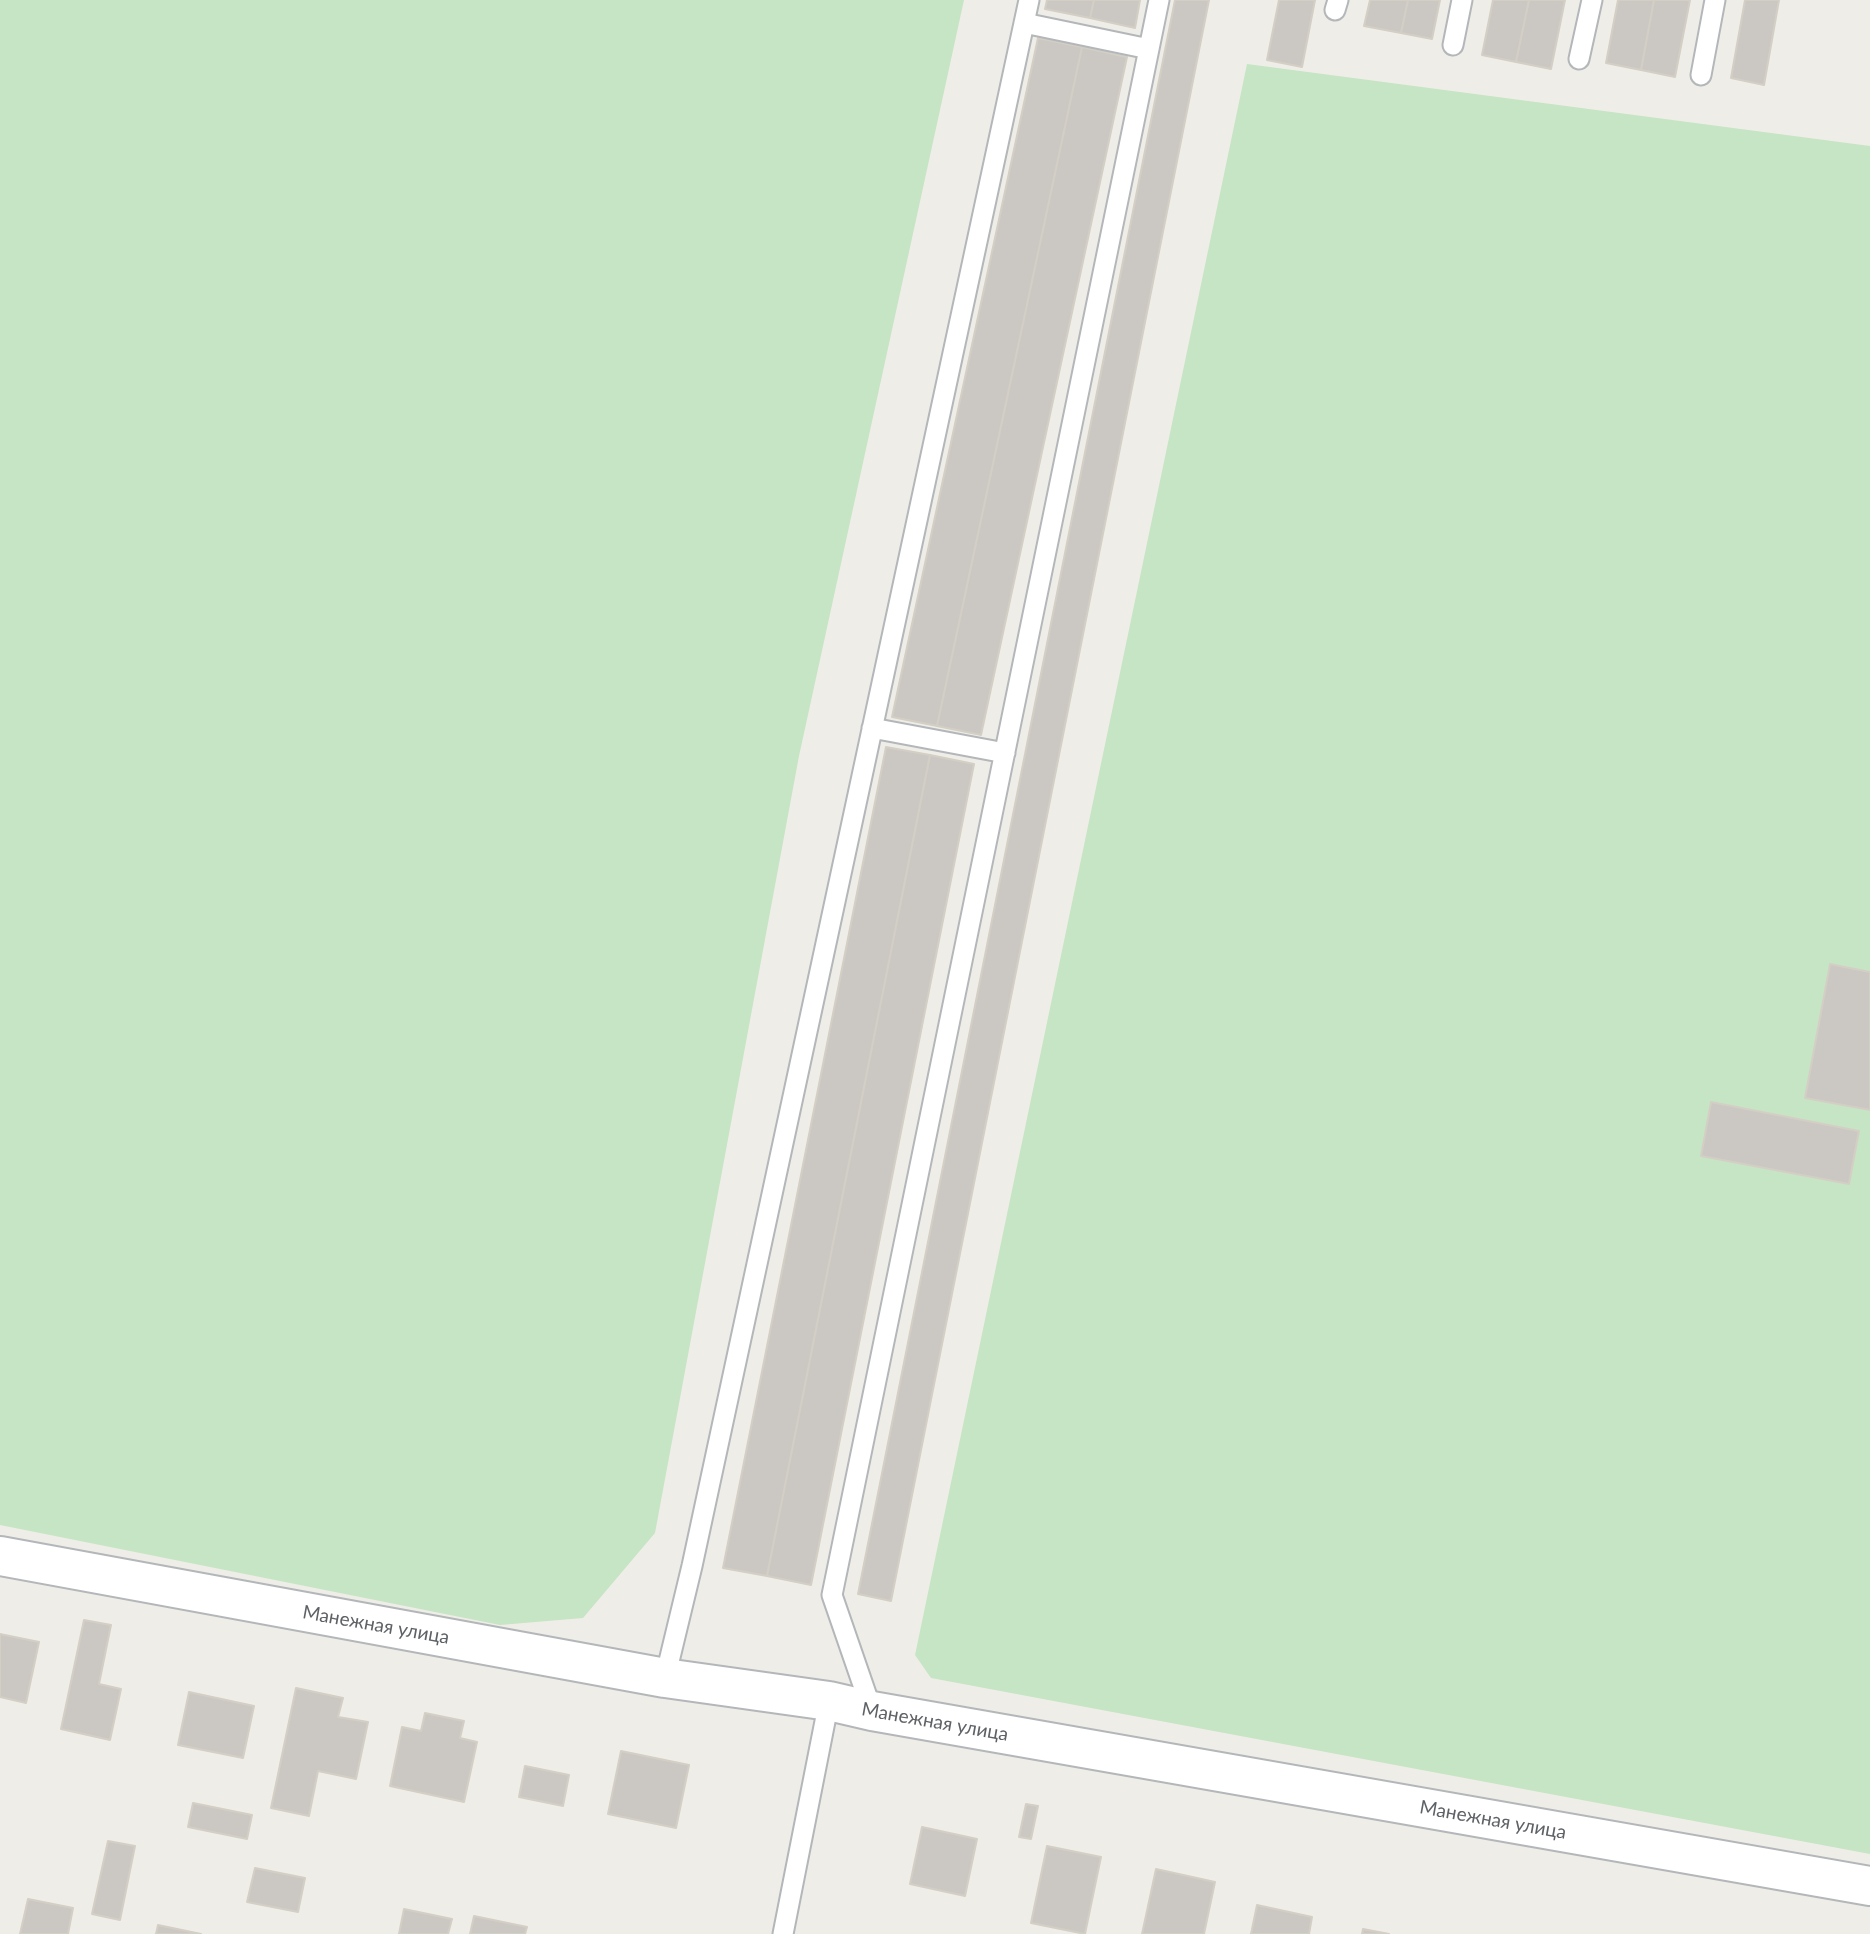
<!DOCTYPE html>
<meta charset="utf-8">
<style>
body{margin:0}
canvas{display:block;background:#efede7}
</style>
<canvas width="1870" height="1934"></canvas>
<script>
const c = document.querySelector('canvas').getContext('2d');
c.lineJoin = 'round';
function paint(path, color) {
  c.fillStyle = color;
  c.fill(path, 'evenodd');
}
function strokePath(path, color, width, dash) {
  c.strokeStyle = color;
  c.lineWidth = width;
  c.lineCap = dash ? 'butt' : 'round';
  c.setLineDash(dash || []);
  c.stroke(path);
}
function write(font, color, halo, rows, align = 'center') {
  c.font = font + ' Lato,sans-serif';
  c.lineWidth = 5;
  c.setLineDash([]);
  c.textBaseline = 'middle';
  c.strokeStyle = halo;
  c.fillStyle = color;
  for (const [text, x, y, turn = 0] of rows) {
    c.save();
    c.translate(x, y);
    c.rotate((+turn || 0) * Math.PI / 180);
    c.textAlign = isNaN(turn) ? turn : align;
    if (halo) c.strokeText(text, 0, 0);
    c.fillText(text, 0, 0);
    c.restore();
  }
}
paint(new Path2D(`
 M0 0H964L799 756 655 1533 583 1618 500 1625 0 1525Z
 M1247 64 1870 146V1854L931 1678 915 1655Z`), '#c6e5c5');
const building = new Path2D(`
 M1047 0H1094L1090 18 1045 9Z
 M1094 0H1140L1135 28 1090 18Z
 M1175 0H1209L891 1601 858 1594Z
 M1279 0H1315L1302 67 1267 60Z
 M1370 0H1408L1401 33 1364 26Z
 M1408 0H1440L1432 39 1401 33Z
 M1493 0H1529L1516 62 1482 55Z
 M1529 0H1565L1551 69 1516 62Z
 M1618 0H1654L1641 70 1606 63Z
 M1654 0H1690L1675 77 1641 70Z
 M1745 0H1779L1764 85 1731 78Z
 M1038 38 1082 47 937 726 892 717Z
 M1082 47 1127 57 981 735 937 726Z
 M886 747 930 755 767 1576 723 1568Z
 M930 755 974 764 811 1585 767 1576Z
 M1830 964 1870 972V1110L1805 1098Z
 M1711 1102 1859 1131 1849 1184 1701 1156Z
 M84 1620 111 1625 99 1684 121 1689 110 1740 61 1729Z
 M0 1634 39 1642 26 1703 0 1697Z
 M296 1688 343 1698 338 1717 368 1722 356 1779 318 1771 309 1816 271 1808Z
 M189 1692 254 1706 243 1758 178 1745Z
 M425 1713 464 1721 460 1738 477 1742 464 1802 390 1786 402 1727 421 1731Z
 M621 1751 689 1765 676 1828 608 1814Z
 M525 1766 569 1775 563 1806 519 1797Z
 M193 1803 252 1815 247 1839 188 1827Z
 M1026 1804 1038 1806 1031 1839 1019 1837Z
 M922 1827 977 1839 965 1896 910 1884Z
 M108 1841 135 1846 120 1920 92 1914Z
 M1047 1846 1101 1857 1085 1934 1031 1923Z
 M255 1868 305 1878 298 1912 247 1902Z
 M1156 1869 1215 1882 1204 1934H1142Z
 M28 1899 73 1908 68 1934H20Z
 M1257 1905 1312 1917 1309 1934H1251Z
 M404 1909 452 1919 448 1934H399Z
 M474 1916 527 1927 525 1934H470Z
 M158 1925 201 1934H156Z
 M1363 1929 1389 1934H1362Z`);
paint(building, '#cbc8c4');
strokePath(building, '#d4cfc5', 2);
const lane = new Path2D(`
 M1335 10 1338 0
 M1024 23 1149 49
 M1453 45 1462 0
 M1579 59 1592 0
 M1701 75 1715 0
 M872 728 1005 753
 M665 1678 692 1566 1029 0
 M872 1711 832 1595 1159 0
 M783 1934 829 1701`);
const street = new Path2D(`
 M0 1556 665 1678 829 1701 872 1711 1870 1886`);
strokePath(lane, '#b4b7ba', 23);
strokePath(street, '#b4b7ba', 42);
strokePath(lane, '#fff', 19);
strokePath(street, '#fff', 38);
write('19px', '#5e6266', '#fff', [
 ["Манежная улица",376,1625,10],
 ["Манежная улица",935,1722,10],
 ["Манежная улица",1493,1820,10]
]);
</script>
